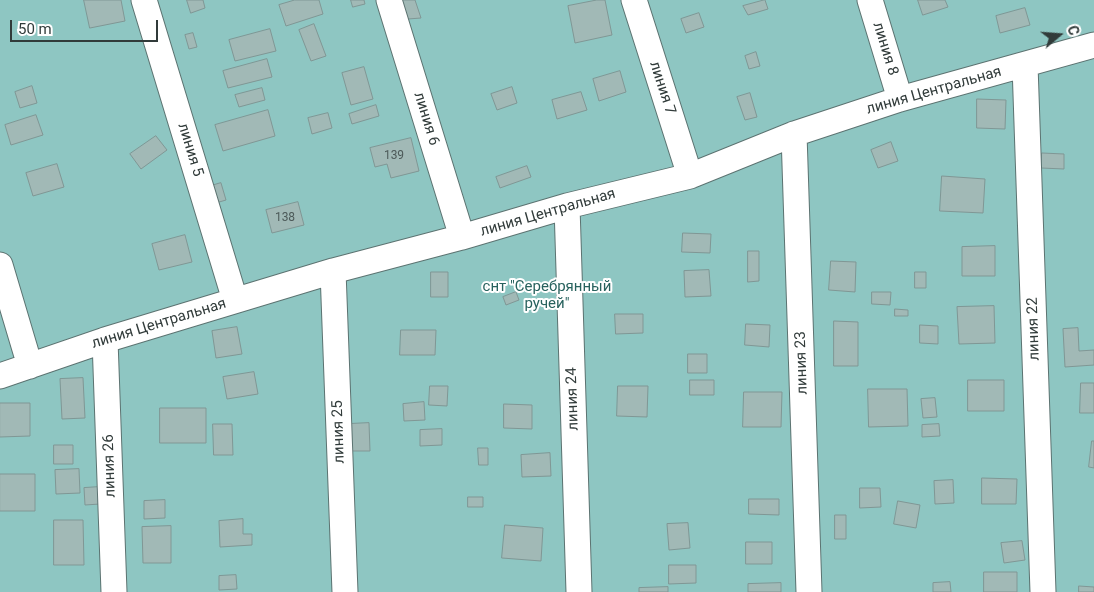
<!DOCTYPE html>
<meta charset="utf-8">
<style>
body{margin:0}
#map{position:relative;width:1094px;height:592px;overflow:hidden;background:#d3ecea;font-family:Roboto,sans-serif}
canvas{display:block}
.north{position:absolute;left:1034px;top:10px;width:50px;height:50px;-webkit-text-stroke:4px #fff;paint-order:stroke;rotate:72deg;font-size:14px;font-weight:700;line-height:20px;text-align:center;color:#313b3a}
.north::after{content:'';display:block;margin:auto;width:18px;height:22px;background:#313b3a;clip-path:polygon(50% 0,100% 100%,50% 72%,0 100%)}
.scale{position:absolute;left:10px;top:20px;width:148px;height:22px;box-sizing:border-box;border:2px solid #313b3a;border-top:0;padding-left:6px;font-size:15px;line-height:18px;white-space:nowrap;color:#313b3a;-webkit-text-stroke:4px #fff;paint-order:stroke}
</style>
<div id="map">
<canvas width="1094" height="592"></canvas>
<div class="north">С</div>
<div class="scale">50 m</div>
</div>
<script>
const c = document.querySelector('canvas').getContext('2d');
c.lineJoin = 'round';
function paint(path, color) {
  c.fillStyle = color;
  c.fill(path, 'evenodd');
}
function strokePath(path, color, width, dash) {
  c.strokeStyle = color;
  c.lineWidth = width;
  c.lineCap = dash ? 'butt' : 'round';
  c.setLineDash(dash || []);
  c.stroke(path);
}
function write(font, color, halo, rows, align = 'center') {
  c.font = font + ' Roboto,sans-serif';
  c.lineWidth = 4;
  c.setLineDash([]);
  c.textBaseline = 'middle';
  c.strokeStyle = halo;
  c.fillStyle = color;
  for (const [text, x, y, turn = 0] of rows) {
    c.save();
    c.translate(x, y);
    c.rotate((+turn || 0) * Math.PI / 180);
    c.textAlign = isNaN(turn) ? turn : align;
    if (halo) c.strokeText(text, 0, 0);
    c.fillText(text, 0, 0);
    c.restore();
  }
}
paint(new Path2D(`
 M0 0H1094V592H0Z`), '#8ec6c2');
const building = new Path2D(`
 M84 0H121L125 21 90 28Z
 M187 0H203L205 8 191 13Z
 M295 0H319L323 14 286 26 279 5Z
 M351 0H364L365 4 353 7Z
 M402 0H415L421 18 408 19Z
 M597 0H605L612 35 575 43 568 6Z
 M765 0 768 9 748 15 743 6Z
 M918 0H945L948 7 923 15Z
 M1025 8 1030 25 1000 33 996 16Z
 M699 13 704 27 686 33 681 19Z
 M314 24 326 56 311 61 299 30Z
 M270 29 276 51 235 61 229 40Z
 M193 33 197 47 189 49 185 35Z
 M756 52 760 66 749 69 745 56Z
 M267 59 272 77 228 88 223 71Z
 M364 67 373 99 351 105 342 73Z
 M620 71 626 92 599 101 593 79Z
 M32 86 37 103 20 108 15 92Z
 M512 87 517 103 497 110 491 94Z
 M262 88 265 100 239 107 235 95Z
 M581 92 587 110 557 119 552 100Z
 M750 93 757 117 745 120 737 97Z
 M977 99 1006 100 1005 129 977 128Z
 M376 105 379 116 352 124 349 114Z
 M268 110 275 136 223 151 215 125Z
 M328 113 332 128 312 134 308 118Z
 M36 115 43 135 11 145 5 125Z
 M156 136 167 150 141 169 130 154Z
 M411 138 419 171 391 178 387 164 375 167 370 148Z
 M891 142 898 161 878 168 871 150Z
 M1042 153 1064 154V169L1041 168Z
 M57 164 64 187 33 196 26 173Z
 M527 166 531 177 500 188 496 177Z
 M942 176 985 179 983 213 940 211Z
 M221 183 226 200 209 205 204 188Z
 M298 202 304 225 272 233 266 210Z
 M683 233 711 234 710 253 682 252Z
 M185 235 192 262 159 270 152 244Z
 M995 246V276H962V247Z
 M748 251H759V281L748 282Z
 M831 261 856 262 855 292 829 290Z
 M709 270 711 296 685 297 684 271Z
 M431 272H448V297H431Z
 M915 272H926V288H915Z
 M516 292 519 300 506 305 503 297Z
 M872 292H891L890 305 872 304Z
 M994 306 995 343 959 344 957 307Z
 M895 309 908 310V316H895Z
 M615 314H643V333L616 334Z
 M834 321 858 322V366H834Z
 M746 324 770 325 769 347 745 345Z
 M920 325 938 326V344L920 343Z
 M237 327 242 354 216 358 212 331Z
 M1078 328 1079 351 1094 350V365L1065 367 1063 329Z
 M401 330H436L435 355H400Z
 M688 354H707V373H688Z
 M254 372 258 394 227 399 223 377Z
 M83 378 85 418 62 419 60 379Z
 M690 380H714V395H690Z
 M968 380H1004V411H968Z
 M1081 383H1094V413H1080Z
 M430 386H448L447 406 429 405Z
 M618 386H648L647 417 617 416Z
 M868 389H907L908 426 869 427Z
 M744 392H782L781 427H743Z
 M935 398 937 417 923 418 921 399Z
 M424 402 425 420 404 421 403 404Z
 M0 403H30V436L0 437Z
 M504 404 532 405V429L504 428Z
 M160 408H206V443H160Z
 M369 423 370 451H350L349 424Z
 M213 424H232L233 455H214Z
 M939 424 940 436 922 437V425Z
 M442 429V445L420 446V430Z
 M1092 441H1094V468L1089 467Z
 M54 445H73V464H54Z
 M478 448H488V465H479Z
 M550 453 551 476 522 477 521 455Z
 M79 469 80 493 56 494 55 470Z
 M0 474H35V511H0Z
 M982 478 1017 479 1016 504H982Z
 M953 480 954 503 935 504 934 481Z
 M99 487 100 504 85 505 84 488Z
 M860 488H880L881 507 860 508Z
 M468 497H483V507H468Z
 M749 499H779V515L749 514Z
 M165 500V518L144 519V501Z
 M898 501 920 505 916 528 894 524Z
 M835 515H846V539H835Z
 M243 519V534H252V545L220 547 219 521Z
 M54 520H83L84 565H54Z
 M688 523 690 548 669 550 667 524Z
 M505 525 543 528 541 561 502 558Z
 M171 526V563H143L142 527Z
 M1022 541 1025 560 1004 563 1001 543Z
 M746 542H772V564H746Z
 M669 565H696V583L669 584Z
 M984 572H1017V592H984Z
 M236 575 237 589 219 590V576Z
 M950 582 951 592H933V583Z
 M781 583V592H748V584Z
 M1079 586 1094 587V592H1079Z
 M668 587V592H639V588Z`);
paint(building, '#a1b9b6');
strokePath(building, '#809795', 1);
const minor = new Path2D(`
 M144 0 235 300
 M389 0 462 237
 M634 0 690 176
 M870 0 900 99
 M1025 65 1043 592
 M794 134 809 592
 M567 206 579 592
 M0 265 30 366
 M333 271 345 592
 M105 340 114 592
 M0 376 105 340 333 271 462 237 567 206 690 176 794 134 900 99 1094 45`);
strokePath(minor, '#5c7371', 27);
strokePath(minor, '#fff', 25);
write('12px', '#4d5a59', null, [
 ["139",394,156],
 ["138",285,218]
]);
write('15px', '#313b3a', '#fff', [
 ["линия 8",885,49,73],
 ["линия 7",662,88,72],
 ["линия Центральная",934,91,-16],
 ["линия 6",426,119,73],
 ["линия 5",190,150,73],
 ["линия Центральная",548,213,-16],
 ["линия Центральная",159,324,-17],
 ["линия 22",1034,329,-92],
 ["линия 23",802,363,-92],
 ["линия 24",573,399,-92],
 ["линия 25",339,432,-92],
 ["линия 26",110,466,-92]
]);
write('15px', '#28625e', '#fff', [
 ["снт \"Серебрянный",547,287],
 ["ручей\"",547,304]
]);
</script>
